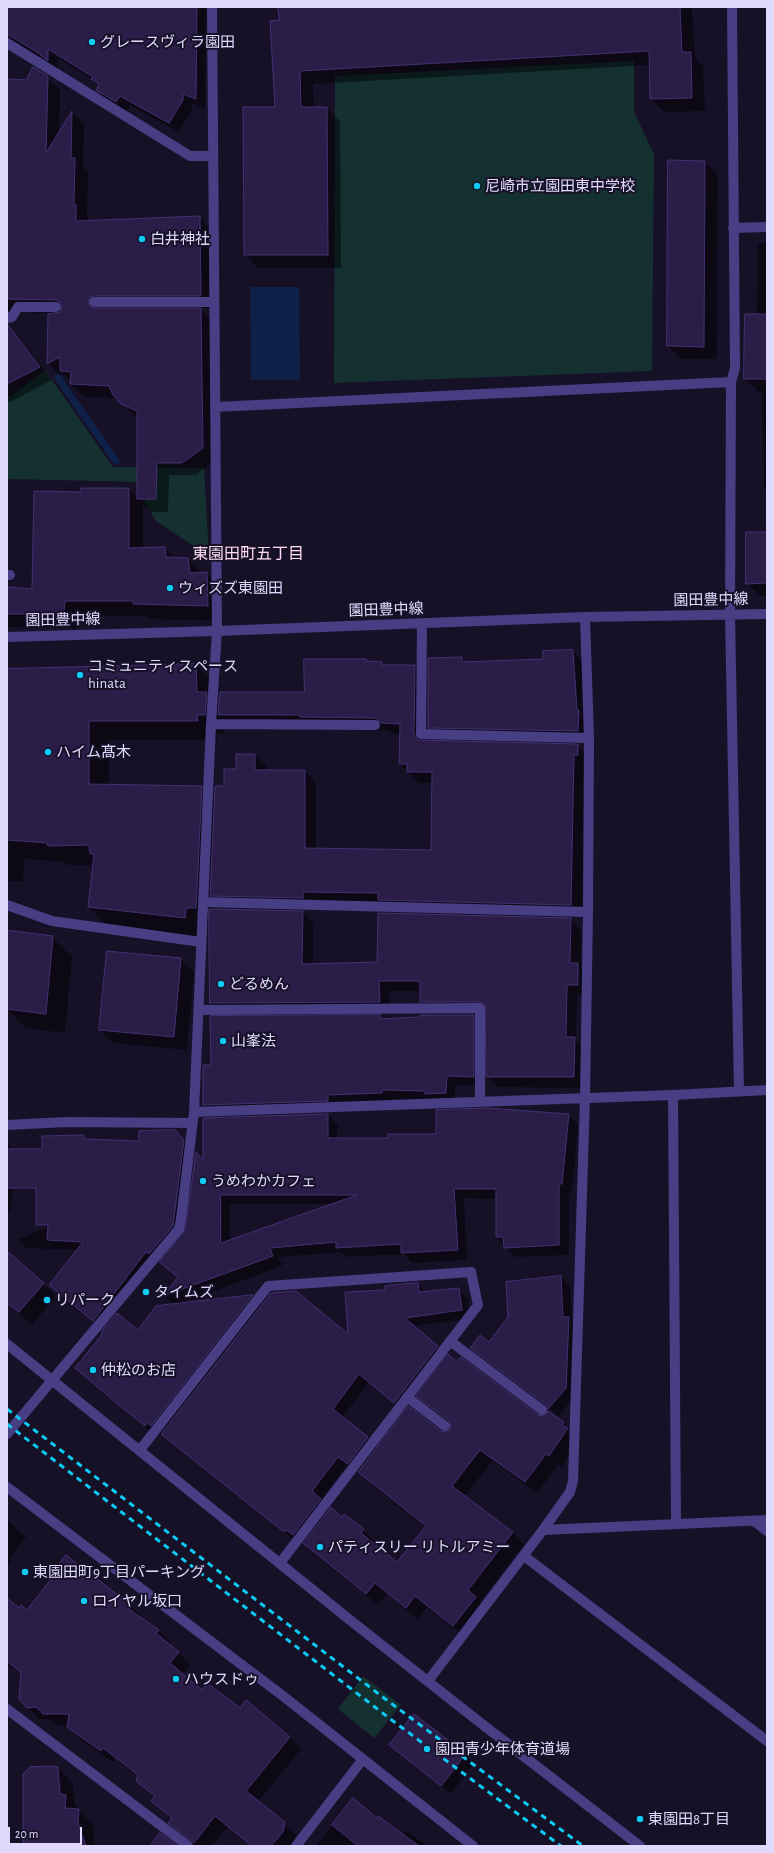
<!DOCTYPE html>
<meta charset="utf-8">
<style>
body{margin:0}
#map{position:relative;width:774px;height:1853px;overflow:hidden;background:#171128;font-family:"Alegreya Sans",sans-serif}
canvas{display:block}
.frame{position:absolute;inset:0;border:8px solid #e0d9fd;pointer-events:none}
.scale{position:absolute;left:8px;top:1827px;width:74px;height:18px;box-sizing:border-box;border:2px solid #e0d9fd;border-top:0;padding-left:5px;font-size:12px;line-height:14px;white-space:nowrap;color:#e0d9fd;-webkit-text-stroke:3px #171128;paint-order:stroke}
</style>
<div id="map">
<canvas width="774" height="1853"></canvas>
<div class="frame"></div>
<div class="scale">20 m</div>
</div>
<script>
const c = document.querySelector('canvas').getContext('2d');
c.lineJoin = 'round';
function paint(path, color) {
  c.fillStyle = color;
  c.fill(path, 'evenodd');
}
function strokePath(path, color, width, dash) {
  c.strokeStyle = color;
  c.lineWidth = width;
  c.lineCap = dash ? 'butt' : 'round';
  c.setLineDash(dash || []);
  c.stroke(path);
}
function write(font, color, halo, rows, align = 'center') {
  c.font = font + ' "Alegreya Sans","Noto Sans JP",sans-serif';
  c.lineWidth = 4;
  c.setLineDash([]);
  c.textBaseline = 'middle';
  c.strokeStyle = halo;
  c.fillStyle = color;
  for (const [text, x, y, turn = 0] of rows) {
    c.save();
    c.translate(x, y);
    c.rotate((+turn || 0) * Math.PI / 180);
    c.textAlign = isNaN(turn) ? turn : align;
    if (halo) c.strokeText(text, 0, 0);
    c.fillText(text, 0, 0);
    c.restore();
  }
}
paint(new Path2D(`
 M634 61V112L654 154 652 371 334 383 335 76Z
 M45 370 113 467 204 468 209 556 156 521 145 503 143 482 7 479V396H11Z
 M363 1676 401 1705 374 1738 338 1709Z`), '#143031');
paint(new Path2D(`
 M250 287H299L300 380H251Z`), '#0f2049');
paint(new Path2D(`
 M7 7H206L205 108 192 103V110L179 132 130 105 126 112 107 100 97 90 99 86 92 79 58 58 57 69 7 36Z
 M279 7H692L695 58 703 67 705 111 665 112 651 99 650 65 313 84 314 108H327L340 122 341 268H258L245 254 276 108Z
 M47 77 60 90 59 134 72 112 84 124 83 167 88 172 87 217 89 221 199 217 212 230 214 308H199L214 322 216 461 195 475H169L168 512H151L143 504V548H165L175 559H188L202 573H206L221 587 222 621 149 619 146 616H79V628L7 627V588L33 590 82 493 129 489 138 498V418L117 398 84 397 71 384V381L64 374 60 376 48 363 49 313 7 312V80L27 81Z
 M704 162 718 175 717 359H681L668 346Z
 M758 243H767V492L764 488 762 393H760L745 378 757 315Z
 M7 338 18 340 31 353 52 380 10 402 7 401Z
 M767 533V596H760L747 583Z
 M573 651 584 662 590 740 440 738 429 727 461 658 466 663 544 660Z
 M365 660 368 663H381L385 666H415L426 678V741L577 745 589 757 585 766 582 916 217 901V910L303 912 313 923V965L378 963 570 919 581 930V967L588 974V995H577L576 1040 585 1049 584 1088 498 1087 487 1076 486 1012H432L421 1002V991H389L390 1013 222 1014 211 1003V927H205L204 938 108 927 89 907 93 865H68L64 862 24 859 23 882 7 881V670L196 665 215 685 216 702 220 706 305 693ZM225 721 312 728 388 730 394 734 401 735 400 764 419 783H433L432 851 316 849V783L305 771H267V766L255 755 237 770 215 801 201 787 109 786V740H217V734H224Z
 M7 931 52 937 72 957 65 1033 26 1028 7 1009Z
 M108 953 181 959 194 973 187 1050 113 1043 100 1030Z
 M380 1016 383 1020 473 1016 482 1025V1085H455V1102L392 1099 391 1102 213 1114 204 1105 212 1066Z
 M328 1115 338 1125 337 1139H389L437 1135 568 1115 578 1125 572 1193H569V1255L515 1257 497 1237V1199L464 1198 467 1260 412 1263 404 1254 347 1257 342 1252 279 1257 282 1266 179 1304 253 1296 262 1306 349 1336 386 1291 418 1284 426 1293 458 1289 468 1298 470 1319 414 1326 448 1357 538 1416 564 1423 575 1435 579 1441 561 1467 558 1465 537 1493 492 1461 465 1496 512 1532 524 1544 480 1602 487 1609 465 1637 427 1607 418 1619 387 1594 378 1605 316 1555 304 1542 303 1543 296 1538 294 1540 162 1434 161 1435 158 1433 156 1435 131 1416 86 1378 76 1367 106 1330 50 1285 78 1250 26 1248 18 1239 47 1228 37 1218 83 1136 87 1141 140 1142 174 1132 193 1150 181 1237 186 1231 204 1162ZM230 1204H333L230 1241ZM156 1260 159 1263 160 1261 178 1278 165 1296 174 1305 138 1331 109 1324 108 1323ZM369 1382 405 1412 378 1448 342 1418ZM417 1395 430 1408 452 1425 451 1431 445 1434 441 1432 407 1407ZM347 1465 357 1473 358 1471 371 1484 426 1528 397 1563 373 1544 375 1542 363 1530 330 1510 321 1500Z
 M7 1143 11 1147V1157L15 1161 10 1212H7Z
 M7 1252 56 1296 32 1325 7 1303Z
 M561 1277 570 1286 572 1321 578 1327 574 1397 558 1417 550 1409 481 1357 472 1348 489 1343Z
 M7 1520 26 1537 9 1559 11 1561 7 1566Z
 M66 1557 131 1606 142 1617 141 1619 158 1630 170 1642 168 1644 190 1664 182 1675 202 1691 240 1709 246 1702 290 1737 301 1749 258 1802 296 1835 294 1846H251L228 1827 212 1846H196L170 1823 172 1819 152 1801 156 1797 137 1780 138 1777 115 1759 113 1762 79 1738 68 1725H56L48 1719H39L28 1707 22 1675 7 1664V1600L19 1609 27 1611 56 1574Z
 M390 1745 465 1754 474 1763 451 1794 399 1754Z
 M58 1768 73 1784 75 1805 94 1826V1840L96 1846H25Z
 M353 1800 377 1819 402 1835 406 1830 427 1846H316Z`), '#0007');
strokePath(new Path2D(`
 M58 378 116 461`), '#0f2049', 7);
const building = new Path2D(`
 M7 7H197L196 99 183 94V100L169 123 120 96 116 102 96 90 99 84 91 79 93 77 48 49V61L40 55V54L7 34Z
 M278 7H680L682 52H691L692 98 650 99 649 51 300 71 301 107H327L328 255H244L243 107H275L270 21 279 20Z
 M33 67 48 76 46 153 72 111 71 158H75L74 205H76V221L200 216 201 296H94L90 297 88 302 89 306 94 308H201L203 448 182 463H157L156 499H137V411L121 404 113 395 109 386 70 384 71 372 60 371V357L47 364 48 314 60 312 62 307 61 303 56 300 7 299V79L26 80Z
 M668 160 705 161 704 347 667 346Z
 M745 314H767V379H744Z
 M7 324 40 367 7 384Z
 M81 488H129V548L165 547 166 557 188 558 190 573 207 572 208 606 133 604V601H65L64 614H7V587L32 589 34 491 81 492Z
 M746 532H767V583L746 584Z
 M573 650 577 710H579L578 731 428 728V658L462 657V662L543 659V651Z
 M304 659H366V661L382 662V665H415L414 734 418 740 578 744V755H574L571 905 378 900V893H372L303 892V898L210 896 215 786H224V769H236V754H255V770H305V848L431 850 432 772H407V764H399L400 724 381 723 375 718 300 717V715H218L220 692H304Z
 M196 664 197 692H207L205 715H197L198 721H89V784L202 786 196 908H186L185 918 88 907 94 854H90L89 845 48 846 47 843 7 840V669Z
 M209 909 303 911 302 964 377 962 378 913 571 918 570 963H578V985H567L566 1037H575L574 1077H486L485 1004 480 1002H420V981H379L380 1002 210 1003Z
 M7 930 53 936 46 1014 7 1009Z
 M107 951 181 958 174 1037 99 1030Z
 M380 1015V1019L420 1017V1015H474V1077L447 1076 446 1093 425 1094V1091L383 1090 382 1093 328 1095V1101L203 1105V1065H211L210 1016Z
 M488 1108 569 1114 562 1184H559V1245L504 1248 503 1237H496V1189H454L458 1250 401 1253V1244L336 1248V1242L270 1248 273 1256 163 1296 178 1277 159 1262 185 1230 196 1152 203 1160V1118L328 1114V1138H388V1134H436V1110ZM221 1195H357L221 1243Z
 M175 1130 184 1140 173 1226 149 1254 146 1252 93 1321 49 1285 83 1242 47 1240 48 1225H36V1188H7V1149H42V1136L84 1135V1139L139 1141V1131Z
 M7 1251 44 1283 19 1312 7 1303Z
 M561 1276 563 1317H569L566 1388 548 1409 546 1405 470 1348 480 1335 489 1342 508 1317 506 1282Z
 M418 1283 419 1292 459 1288 462 1310 405 1318 438 1346 394 1403 359 1374 333 1409 368 1437 348 1464 338 1457 312 1491 321 1499 293 1535 286 1530 284 1532 161 1434 271 1293 296 1291 348 1334 345 1292 385 1290V1286Z
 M253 1295 151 1426 147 1423 145 1426 120 1406 75 1368 101 1336 103 1329 117 1313 138 1330 156 1306Z
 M448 1354 457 1362 460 1358H462L538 1415 544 1416 548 1411 564 1422 562 1425 568 1428 549 1456 546 1454 525 1482 480 1450 452 1486 513 1532 468 1590 476 1597 453 1626 415 1596 406 1608 375 1583 366 1594 303 1543 331 1507 342 1517 344 1514 364 1529 361 1533 397 1562 426 1526 358 1472 408 1406 441 1431 445 1432 450 1430 451 1426 449 1421 416 1396Z
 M66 1555 131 1605 129 1609 159 1630 156 1633 179 1652 170 1663 202 1690 207 1683 240 1708 246 1700 290 1737 246 1791 285 1822 283 1832 271 1846H252L215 1816 194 1843 168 1823 172 1818 151 1801 155 1796 136 1781 138 1775 103 1748 101 1751 67 1727 69 1714H43L36 1707 27 1708 19 1699 21 1673 7 1661V1598L19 1608 21 1605 27 1610 55 1574 53 1572Z
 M414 1714 466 1754 441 1786 389 1745Z
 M51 1766 58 1767 60 1794 66 1795 65 1808 79 1809 78 1823 86 1846H23V1774L30 1767Z
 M353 1798 377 1818 378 1816 419 1846H358L332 1825Z
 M160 1833 177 1846H150Z`);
paint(building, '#2a1e48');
strokePath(building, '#433173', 1);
strokePath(new Path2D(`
 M732 7 735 368 731 382 730 614 739 1091
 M7 43 190 156H213
 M733 228 767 227
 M94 302H213
 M7 318 12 317 18 307H56
 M215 407 731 382
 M7 575H10
 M422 624 421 734 589 738
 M7 637 217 631 585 617 767 614
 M211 724 375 725
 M203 902 588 912
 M7 905 52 921 201 942
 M199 1010 480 1008V1101
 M673 1095 676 1523
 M194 1112 673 1095 767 1090
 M7 1125 66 1122 192 1123
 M450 1341 542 1410
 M7 1344 355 1624 482 1724 640 1846
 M407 1397 445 1426
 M7 1434 179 1229 181 1219 194 1112 211 724 217 631 212 7
 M140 1450 268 1286 471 1272 478 1305 280 1563
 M7 1487 283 1696 473 1846
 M754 1521 767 1531
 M543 1530 767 1520
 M524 1556 767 1741
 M428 1681 543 1530 570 1492 573 1481 585 1098 588 912 589 738 585 617
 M7 1709 188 1846
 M296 1846 363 1759`), '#473e84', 10);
strokePath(new Path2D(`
 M7 1409 384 1698 583 1846
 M7 1424 393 1721 561 1846`), '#0ecbf5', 3, [6, 5]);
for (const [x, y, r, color] of [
 [92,42,4,"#0ecbf5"],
 [477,186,4,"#0ecbf5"],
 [142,239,4,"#0ecbf5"],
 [170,588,4,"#0ecbf5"],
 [80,675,4,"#0ecbf5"],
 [48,752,4,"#0ecbf5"],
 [221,984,4,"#0ecbf5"],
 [223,1041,4,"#0ecbf5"],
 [203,1181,4,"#0ecbf5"],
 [146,1292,4,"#0ecbf5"],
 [47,1300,4,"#0ecbf5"],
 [93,1370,4,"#0ecbf5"],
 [320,1547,4,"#0ecbf5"],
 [25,1572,4,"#0ecbf5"],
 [84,1601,4,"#0ecbf5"],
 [176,1679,4,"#0ecbf5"],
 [427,1749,4,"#0ecbf5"],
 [640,1819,4,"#0ecbf5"]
]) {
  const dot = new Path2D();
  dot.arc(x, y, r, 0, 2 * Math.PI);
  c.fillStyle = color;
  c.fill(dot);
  strokePath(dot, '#171128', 1.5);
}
write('15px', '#e0d9fd', '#171128', [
 ["グレースヴィラ園田",100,42],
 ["尼崎市立園田東中学校",485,186],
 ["白井神社",150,239],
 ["ウィズズ東園田",178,588],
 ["コミュニティスペース",88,666],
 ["hinata",88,683],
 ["ハイム髙木",56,752],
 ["どるめん",229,984],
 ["山峯法",231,1041],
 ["うめわかカフェ",211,1181],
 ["タイムズ",154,1292],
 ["リパーク",55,1300],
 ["仲松のお店",101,1370],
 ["パティスリー リトルアミー",328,1547],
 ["東園田町9丁目パーキング",33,1572],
 ["ロイヤル坂口",92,1601],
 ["ハウスドゥ",184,1679],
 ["園田青少年体育道場",435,1749],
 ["東園田8丁目",648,1819]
], 'left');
write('15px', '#e0d9fd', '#171128', [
 ["園田豊中線",711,600,-1],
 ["園田豊中線",386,610,-2],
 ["園田豊中線",63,620,-1]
]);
write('16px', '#fddbee', '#171128', [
 ["東園田町五丁目",248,554]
]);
</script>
